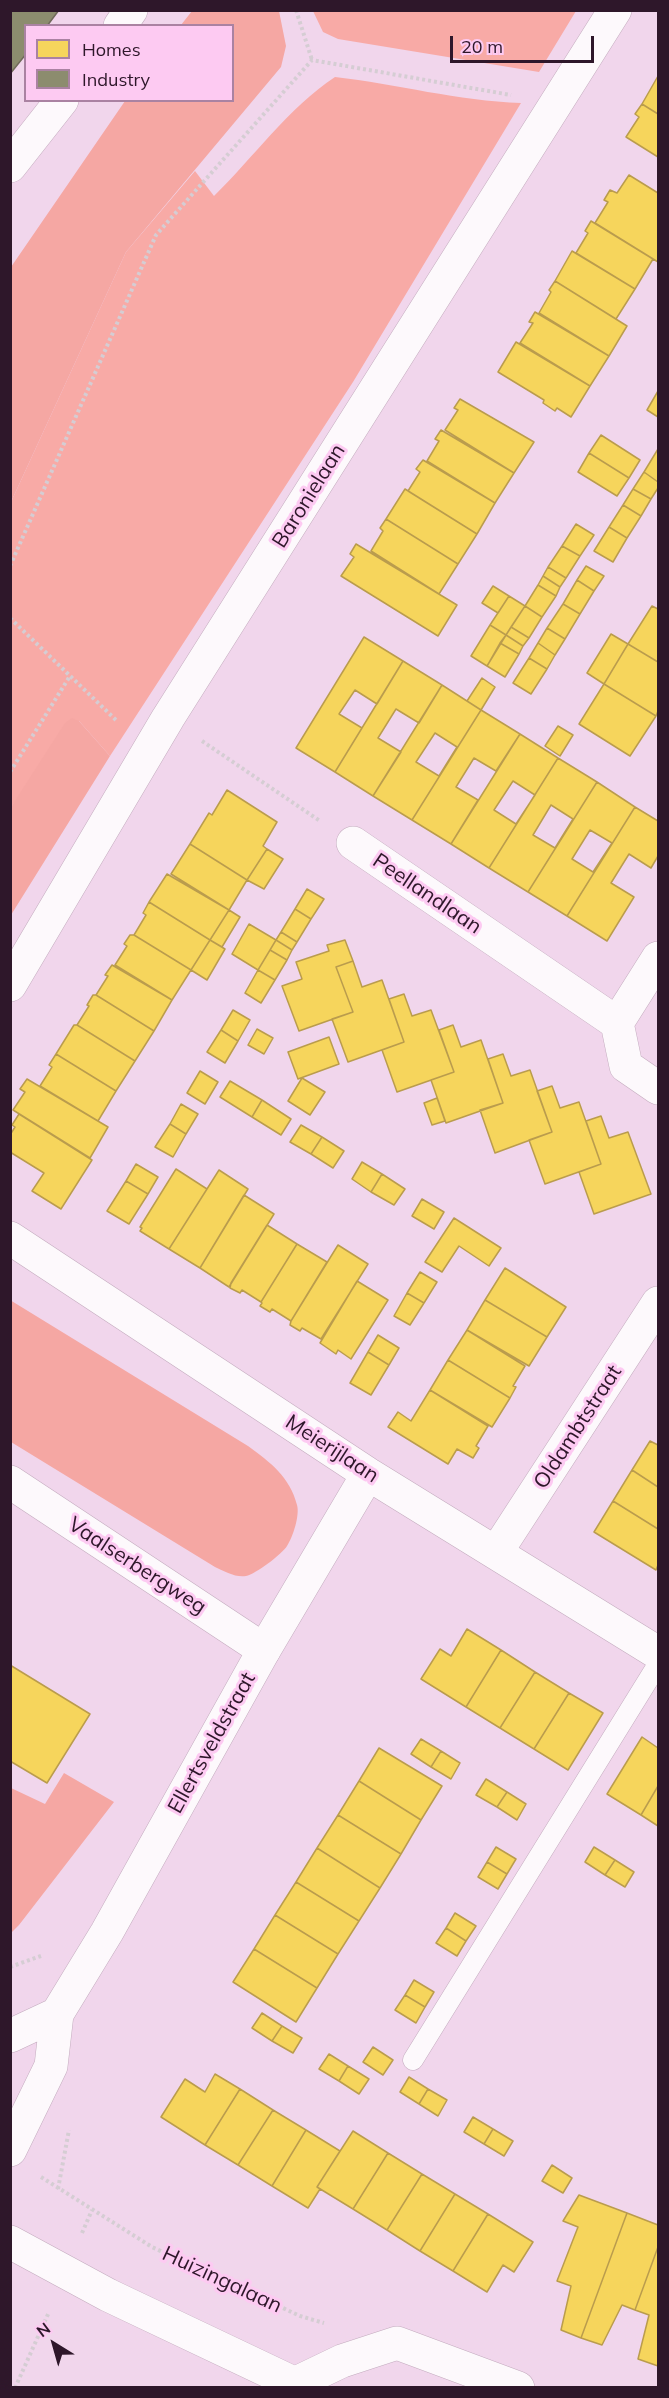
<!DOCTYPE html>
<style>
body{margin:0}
#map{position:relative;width:669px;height:2398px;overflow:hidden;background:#f1d6ec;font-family:Mulish,sans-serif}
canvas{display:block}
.frame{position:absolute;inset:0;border:12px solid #2e172a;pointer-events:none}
.legend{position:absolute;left:24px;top:24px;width:210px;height:78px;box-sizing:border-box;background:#fdcaf2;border:2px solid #aa82a2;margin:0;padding:8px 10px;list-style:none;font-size:18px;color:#2e172a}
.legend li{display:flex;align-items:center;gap:12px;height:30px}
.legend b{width:30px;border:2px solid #aa82a2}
.north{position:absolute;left:24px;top:2314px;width:60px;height:60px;-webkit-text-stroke:4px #fdcaf2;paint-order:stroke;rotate:323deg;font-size:16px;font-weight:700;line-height:24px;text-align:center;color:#2e172a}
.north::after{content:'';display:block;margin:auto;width:21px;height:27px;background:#2e172a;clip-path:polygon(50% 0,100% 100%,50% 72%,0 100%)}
.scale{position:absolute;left:450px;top:36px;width:144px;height:27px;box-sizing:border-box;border:3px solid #2e172a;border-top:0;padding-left:8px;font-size:18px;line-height:21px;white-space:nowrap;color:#2e172a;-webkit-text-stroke:4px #fdcaf2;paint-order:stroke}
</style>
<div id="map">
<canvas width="669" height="2398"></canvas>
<div class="frame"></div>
<ul class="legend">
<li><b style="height:16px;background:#f6d55c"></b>Homes</li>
<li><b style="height:16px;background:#8c8c6e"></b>Industry</li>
</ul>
<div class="north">N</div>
<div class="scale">20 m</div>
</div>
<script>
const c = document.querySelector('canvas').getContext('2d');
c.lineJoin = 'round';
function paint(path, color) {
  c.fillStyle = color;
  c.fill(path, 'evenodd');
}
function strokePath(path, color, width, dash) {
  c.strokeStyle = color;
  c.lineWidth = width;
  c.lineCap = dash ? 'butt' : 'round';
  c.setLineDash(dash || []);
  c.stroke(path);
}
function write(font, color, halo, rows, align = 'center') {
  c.font = font + ' Mulish,sans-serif';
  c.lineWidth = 6;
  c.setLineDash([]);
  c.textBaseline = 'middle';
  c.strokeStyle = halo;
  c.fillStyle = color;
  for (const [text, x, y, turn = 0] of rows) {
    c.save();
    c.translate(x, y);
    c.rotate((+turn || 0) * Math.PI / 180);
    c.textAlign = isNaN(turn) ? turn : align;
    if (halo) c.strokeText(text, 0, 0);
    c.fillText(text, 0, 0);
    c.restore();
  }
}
paint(new Path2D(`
 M313 11V10L576 11 539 72 338 39 323 32Z
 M335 77C397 84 458 101 521 103L353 382 110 756 79 721 11 807V502L126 252 195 171 214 196C254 157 288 108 335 77Z`), '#f8aaa6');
paint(new Path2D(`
 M192 11H279L286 46 281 67 126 252 11 502V267L125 101 232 100V26L181 25Z
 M72 718 79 721 110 756 11 915V807L65 723Z
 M10 1300 248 1446C270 1462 290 1477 297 1505 300 1515 293 1537 287 1546 282 1554 256 1574 246 1576 236 1578 224 1571 215 1567L11 1442Z
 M64 1773 114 1802 19 1925 11 1933V1788L45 1804Z`), '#f5a7a3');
const homes = new Path2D(`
 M658 76V114L642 104Z
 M642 104 658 114V157L626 137 639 117 635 114Z
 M629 175 658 193V262L595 223 608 202 604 200 610 190 617 193Z
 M591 221 653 259 635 289 576 253 588 233 585 231Z
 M572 251 635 289 616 319 555 281Z
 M555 281 627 326 609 356 539 313 551 292 549 290Z
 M535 312 609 356 590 386 520 343 533 323 529 322Z
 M516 342 590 386 571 417 557 408 555 411 543 403 544 400 498 372Z
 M658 391V417L647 410Z
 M460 399 534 442 514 473 445 430 458 410 454 408Z
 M441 430 514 473 495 503 427 461 439 441 435 439Z
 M601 435 640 460 629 478 589 453Z
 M658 449V482L644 472Z
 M589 453 629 478 617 496 578 472Z
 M423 460 495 503 477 534 408 491 420 472 416 469Z
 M644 472 658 482V488L651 499 633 489Z
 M405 489 477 534 458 564 386 519Z
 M633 489 651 499 641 516 623 505Z
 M623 505 641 516 627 538 609 527Z
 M386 519 458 564 439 594 371 551 383 531 380 528Z
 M576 524 594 535 580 556 562 546Z
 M609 527 627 538 613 562 594 551Z
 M356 544 457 605 438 636 341 576 354 557 350 554Z
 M562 546 580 556 566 578 548 567Z
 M586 566 604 576 594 591 577 580Z
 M548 567 566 578 560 587 543 576Z
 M543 576 560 587 556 596 538 585Z
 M577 580 594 591 580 614 563 604Z
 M538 585 556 596 542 617 525 606Z
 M493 586 509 596 498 613 482 603Z
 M509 596 525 606 506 635 490 625Z
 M563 604 580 614 565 639 547 628Z
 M525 606 542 617 529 638 511 627Z
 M652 606 658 609V662L628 644Z
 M490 625 506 635 487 666 471 656Z
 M511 627 529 638 523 646 506 635Z
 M547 628 565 639 555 655 538 643Z
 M611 634 628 644 604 684 587 673Z
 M506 635 523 646 519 654 500 643Z
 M364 637 403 661 377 704 355 690 339 714 362 728 335 772 296 748Z
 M500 643 519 654 505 677 487 666Z
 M538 643 555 655 547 669 529 658Z
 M628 644 658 662V711L656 716 604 684Z
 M529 658 547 669 531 694 513 683Z
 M403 661 442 685 419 723 396 709 378 738 401 752 373 796 335 772Z
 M482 678 495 687 481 710 467 701Z
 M604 684 656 716 630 756 579 724Z
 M442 685 481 710 412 820 373 796ZM435 733 457 747 439 776 416 762Z
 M481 710 520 734 496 771 474 758 456 787 478 800 451 844 412 820Z
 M558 726 573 735 560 756 545 746Z
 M520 734 558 758 489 868 451 844ZM513 781 535 795 516 824 494 810Z
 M558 758 597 782 528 892 489 868ZM551 805 573 819 555 848 533 835Z
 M597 782 635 807 567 916 528 892ZM590 830 612 843 593 872 572 859Z
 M227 790 277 822 263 846 267 849 247 880 190 844 209 813 212 815Z
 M635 807 658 821V856L651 868 629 854 611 883 634 897 607 941 567 916Z
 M190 844 247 880 229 910 171 874Z
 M267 849 283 859 264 889 247 880Z
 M167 874 229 910 210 940 149 902Z
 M307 889 324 899 311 919 295 909Z
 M149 902 210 940 191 970 134 935 146 915 143 913Z
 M295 909 311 919 297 942 281 932Z
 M229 910 240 917 222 947 210 940Z
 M249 924 276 940 258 970 232 954Z
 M281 932 297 942 292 950 276 940Z
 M130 935H134L191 970 172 1000 115 965 127 946 124 944Z
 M210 940 225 949 207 980 191 970Z
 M276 940 292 950 287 960 270 950Z
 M345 940 353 961 336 967 353 1012 299 1031 282 986 302 979 296 962 329 951 327 945Z
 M270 950 287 960 275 980 258 970Z
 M353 961 362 987 382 980 404 1042 348 1062 332 1019 353 1012 336 967Z
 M112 965 172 1000 154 1031 96 995 108 976 105 975Z
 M258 970 275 980 261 1003 245 993Z
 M404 994 412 1016 431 1010 454 1072 397 1092 382 1050 404 1042 389 999Z
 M93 995H96L154 1031 135 1061 77 1025 89 1006 87 1005Z
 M233 1010 250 1020 238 1041 221 1030Z
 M74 1025H77L135 1061 116 1091 56 1054Z
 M453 1025 461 1047 481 1040 503 1103 446 1123 431 1080 454 1072 439 1030Z
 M257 1029 273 1038 264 1054 248 1045Z
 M221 1030 238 1041 225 1063 207 1052Z
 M329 1037 339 1064 298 1079 288 1052Z
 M56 1054 116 1091 98 1121 40 1086 52 1067 49 1065Z
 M503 1054 511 1076 530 1070 552 1132 495 1153 480 1110 503 1103 488 1059Z
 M200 1071 218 1082 205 1104 187 1093Z
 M302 1078 325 1092 310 1115 288 1101Z
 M27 1079 108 1127 90 1158 13 1110 25 1092 20 1089Z
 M230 1081 262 1100 252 1117 220 1097Z
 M552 1086 560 1108 579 1102 601 1164 545 1184 529 1140 552 1132 537 1091Z
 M437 1098 445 1121 432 1125 424 1103Z
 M262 1100 291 1119 281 1135 252 1117Z
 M181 1104 198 1114 186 1134 170 1124Z
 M19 1114 92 1160 61 1209 32 1191 44 1173 10 1152V1135L15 1127 12 1125Z
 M601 1116 609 1138 628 1132 651 1194 594 1214 579 1172 601 1164 586 1121Z
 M170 1124 186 1134 173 1157 155 1147Z
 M301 1125 322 1137 311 1154 290 1142Z
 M322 1137 344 1151 333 1168 311 1154Z
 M362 1162 382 1174 371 1192 352 1179Z
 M136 1164 158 1177 148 1194 126 1181Z
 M176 1169 207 1189 169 1249 140 1231 142 1228 140 1227Z
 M219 1170 248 1189 200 1268 169 1249Z
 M382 1174 405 1189 394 1205 371 1192Z
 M126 1181 148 1194 129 1224 107 1211Z
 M244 1195 274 1214 229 1287 200 1268Z
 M422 1199 444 1212 434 1229 412 1216Z
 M454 1218 501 1248 489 1266 459 1246 442 1272 425 1262Z
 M267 1225 297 1244 261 1302 242 1290 240 1293 230 1288 231 1283Z
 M297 1244 327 1262 291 1321 272 1309 270 1312 260 1306 262 1303 261 1302Z
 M338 1245 368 1264 321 1339 302 1328 300 1331 290 1325 291 1321Z
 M505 1268 566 1307 547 1337 485 1300Z
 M420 1272 437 1282 424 1303 407 1293Z
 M357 1281 388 1300 351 1359 338 1350 336 1354 320 1343Z
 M407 1293 424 1303 410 1325 394 1316Z
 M485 1300 547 1337 529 1366 467 1330Z
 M467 1330 525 1366 513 1386 516 1387 510 1398 448 1360Z
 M378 1335 399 1348 389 1365 368 1352Z
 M368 1352 389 1365 371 1395 350 1383Z
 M448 1360 510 1398 492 1427 430 1390Z
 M430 1390 488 1426 476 1446 479 1448 473 1458 457 1449 448 1464 388 1427 398 1412 411 1421Z
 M650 1441 658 1445V1487L632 1470Z
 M632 1470 658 1487V1529L613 1501Z
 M613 1501 658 1529V1565L656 1570 594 1532Z
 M467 1629 501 1650 466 1707 421 1679 440 1649 451 1656Z
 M501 1650 535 1672 500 1728 466 1707Z
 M10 1665 90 1714 47 1783 10 1761Z
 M535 1672 569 1693 534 1749 500 1728Z
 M569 1693 603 1713 568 1770 534 1749Z
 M642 1737 658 1748V1786L641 1815 607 1794Z
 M421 1739 441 1751 431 1767 411 1754Z
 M379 1748 442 1786 421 1820 359 1781Z
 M441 1751 460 1763 451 1779 431 1767Z
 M486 1779 507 1792 497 1807 476 1795Z
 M359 1781 421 1820 401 1854 338 1815Z
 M658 1786V1826L641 1815Z
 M507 1792 526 1804 517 1820 497 1807Z
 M338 1815 401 1854 380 1888 317 1848Z
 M496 1847 516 1859 507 1874 487 1862Z
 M594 1847 615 1860 605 1875 585 1862Z
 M317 1848 380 1888 359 1921 296 1882Z
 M615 1860 634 1872 625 1887 605 1875Z
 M487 1862 507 1874 498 1889 478 1877Z
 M296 1882 359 1921 338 1954 275 1915Z
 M455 1913 476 1926 466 1941 446 1928Z
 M275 1915 338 1954 317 1988 254 1949Z
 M446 1928 466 1941 457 1956 436 1943Z
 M254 1949 317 1988 296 2022 233 1982Z
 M414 1980 434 1992 425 2007 405 1995Z
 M405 1995 425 2007 416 2023 395 2010Z
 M262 2013 282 2026 272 2041 252 2028Z
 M282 2026 302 2038 293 2053 272 2041Z
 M373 2047 393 2060 383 2075 363 2062Z
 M329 2054 348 2066 339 2081 319 2069Z
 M348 2066 369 2079 359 2094 339 2081Z
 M215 2074 240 2089 205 2145 161 2117 185 2079 205 2092Z
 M409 2077 428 2089 419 2104 400 2092Z
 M240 2089 273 2110 238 2165 205 2145Z
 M428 2089 447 2100 438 2116 419 2104Z
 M273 2110 306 2130 272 2186 238 2165Z
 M473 2117 493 2129 484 2144 464 2132Z
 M493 2129 513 2141 504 2156 484 2144Z
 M306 2130 340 2151 317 2187 320 2189 308 2208 272 2186Z
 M353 2131 388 2153 353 2209 317 2187Z
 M388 2153 422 2174 387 2230 353 2209Z
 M552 2165 572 2178 563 2193 542 2181Z
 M422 2174 455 2194 420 2251 387 2230Z
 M455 2194 488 2214 453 2271 420 2251Z
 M579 2195 627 2213 581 2338 561 2330 571 2286 557 2281 578 2227 563 2221Z
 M627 2213 658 2225V2247L635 2310 622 2305 602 2345 581 2338Z
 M488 2214 533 2242 514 2272 503 2265 487 2292 453 2271Z
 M658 2247V2366L638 2359 649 2315 635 2310Z`);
paint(homes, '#f6d55c');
strokePath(homes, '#ba9c4d', 1.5);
const industry = new Path2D(`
 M10 10H59L47 26H26V54L10 74Z`);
paint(industry, '#8c8c6e');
strokePath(industry, '#70695a', 1.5);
const lane = new Path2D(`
 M413 2060 658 1664`);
const street = new Path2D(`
 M120 26 131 10
 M10 166 62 100
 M353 843 617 1023 626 1066 658 1088
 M617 1023 658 958
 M10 1238 368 1474 658 1653
 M497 1551 658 1303
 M264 1650 368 1474
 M294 2384 342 2361 397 2343 518 2388`);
const secondary = new Path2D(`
 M10 985 168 718 615 10
 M10 1482 264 1650 107 1932 57 2014 51 2066 10 2150
 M10 2036 57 2014
 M10 2242 108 2295 304 2388`);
strokePath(lane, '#c3abbe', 21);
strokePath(street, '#c3abbe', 34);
strokePath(secondary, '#c3abbe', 34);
strokePath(new Path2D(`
 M296 10 312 60
 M10 566 156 235 312 60 511 95
 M10 618 118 722
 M202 741 320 821
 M10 772 70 676
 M10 1967 41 1956
 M41 2177 152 2247 300 2316 324 2323
 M58 2189 69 2130
 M82 2233 92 2210
 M15 2388 49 2312`), '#d5cdd3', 4, [3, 3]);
strokePath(lane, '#fdf9fc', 20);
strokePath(street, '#fdf9fc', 33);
strokePath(secondary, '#fdf9fc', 33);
write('21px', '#2e172a', '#fdcaf2', [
 ["Baronielaan",309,496,-58],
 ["Peellandlaan",427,894,34],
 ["Oldambtstraat",578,1427,-57],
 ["Meierijlaan",332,1449,33],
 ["Vaalserbergweg",137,1566,33],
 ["Ellertsveldstraat",212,1743,-61],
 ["Huizingalaan",222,2280,25]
]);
</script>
